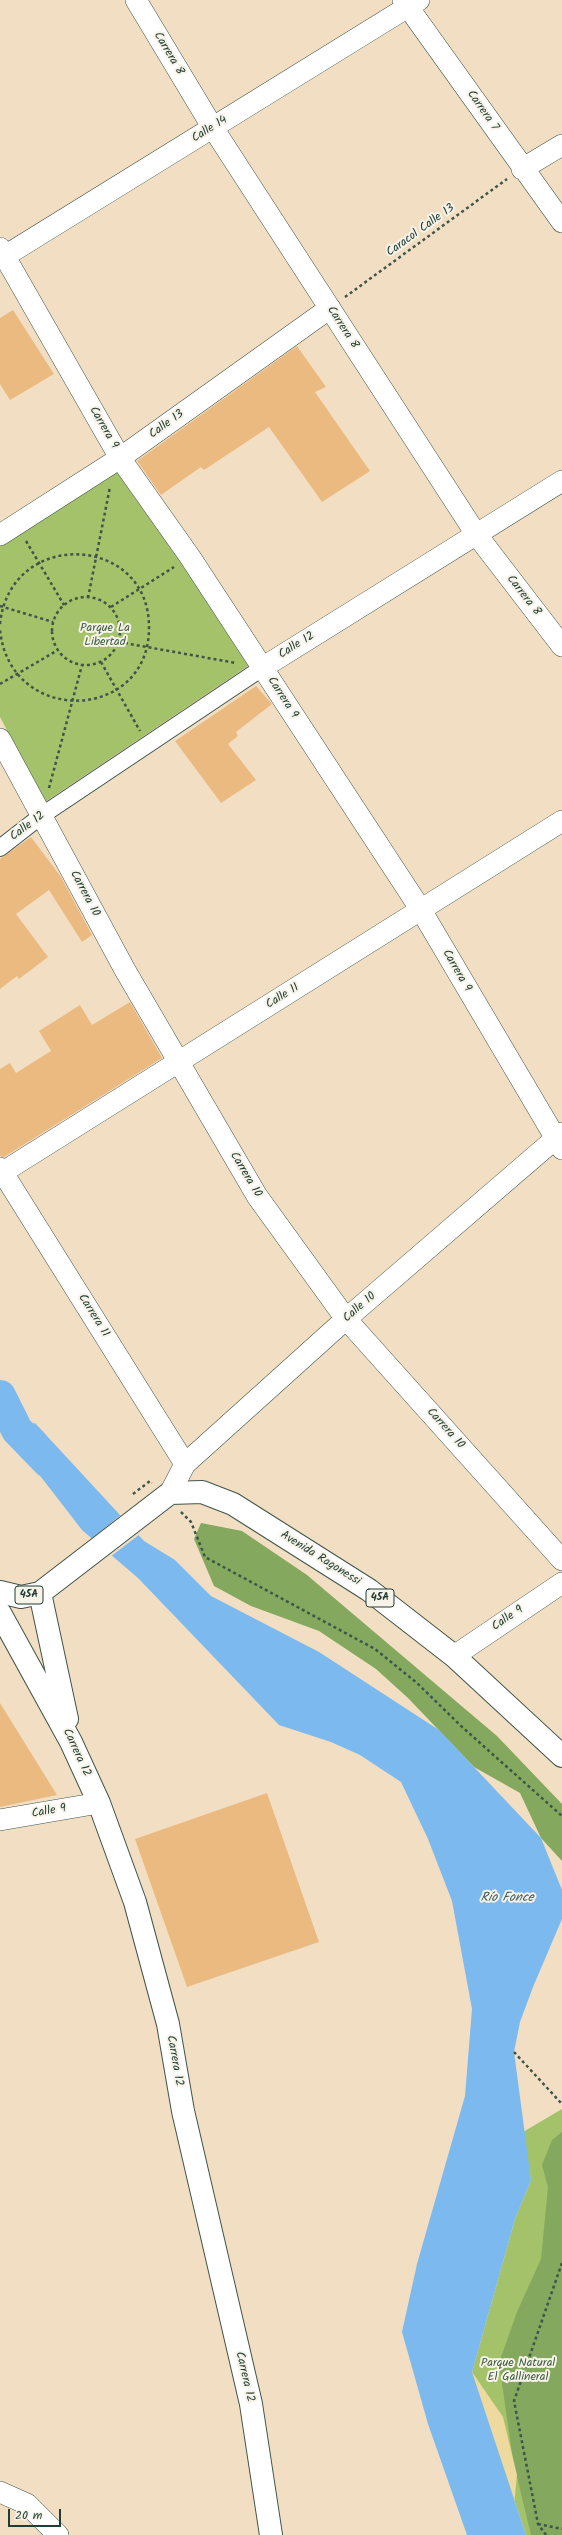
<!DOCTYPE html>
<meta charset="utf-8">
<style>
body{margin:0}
#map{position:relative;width:562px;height:2535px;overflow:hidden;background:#f2dfc3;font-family:Kalam,sans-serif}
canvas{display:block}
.scale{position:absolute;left:8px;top:2509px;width:53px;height:18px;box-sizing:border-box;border:2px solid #1f3d34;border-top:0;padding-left:5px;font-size:12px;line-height:14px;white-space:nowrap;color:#1f3d34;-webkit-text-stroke:3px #f7f3e8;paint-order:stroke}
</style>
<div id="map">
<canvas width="562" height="2535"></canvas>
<div class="scale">20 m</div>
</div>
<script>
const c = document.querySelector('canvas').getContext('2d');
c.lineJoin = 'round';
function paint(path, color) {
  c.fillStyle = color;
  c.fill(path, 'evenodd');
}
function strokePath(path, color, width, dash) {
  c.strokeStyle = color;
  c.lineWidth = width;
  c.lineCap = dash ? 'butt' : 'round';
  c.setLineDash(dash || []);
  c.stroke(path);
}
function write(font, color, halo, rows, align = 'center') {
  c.font = font + ' Kalam,sans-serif';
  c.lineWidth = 4;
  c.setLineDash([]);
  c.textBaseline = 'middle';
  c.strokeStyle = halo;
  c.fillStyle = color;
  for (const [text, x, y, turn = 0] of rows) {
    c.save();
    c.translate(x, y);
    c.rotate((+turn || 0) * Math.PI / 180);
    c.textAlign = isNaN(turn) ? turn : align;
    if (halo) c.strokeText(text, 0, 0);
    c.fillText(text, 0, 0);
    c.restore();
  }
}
paint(new Path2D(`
 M117 465 251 664 45 802 0 717V536Z
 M562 2109V2535H526L472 2372 515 2219 531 2180 523 2132Z`), '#a4c26a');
paint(new Path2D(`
 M201 1523 242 1531 307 1575 497 1736 562 1804V1861L541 1838 520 1793 474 1767 408 1698 376 1669 319 1631 251 1606 214 1586 194 1539Z
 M562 2132V2535H531L513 2460 499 2363 517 2312 541 2259 548 2187 542 2165 552 2140Z`), '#83a85e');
paint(new Path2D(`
 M472 2372 503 2417 517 2475 514 2505Z`), '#eeda9e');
paint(new Path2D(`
 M35 1423 144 1541 175 1560 211 1596 319 1652 439 1730 541 1838 562 1890V1919L533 1987 520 2022 514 2052 531 2180 515 2219 472 2372 526 2535H467L428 2424 402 2332 417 2264 465 2096 472 2009 452 1901 428 1839 401 1782 360 1755 331 1742 279 1725 138 1578 82 1530 14 1442 17 1430Z`), '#7bb9ee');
paint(new Path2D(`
 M122 1514 140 1534 110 1557 90 1540Z`), '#f2dfc3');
strokePath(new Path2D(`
 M0 1396 17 1430 48 1462`), '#7bb9ee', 32);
paint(new Path2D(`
 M13 310 54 374 10 400 0 384V318Z
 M297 346 326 387 315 392 370 471 322 502 269 427 204 470 201 467 161 495 137 461Z
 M256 686 272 704 236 732 238 736 228 744 256 780 221 803 175 741Z
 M31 837 61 877 92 935 82 942 49 890 16 914 48 957 19 979 17 976 0 989V859Z
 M130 1002 162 1058 4 1157 0 1156V1069L10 1063 16 1073 51 1051 39 1031 80 1005 92 1025Z
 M0 1703 57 1795 0 1807Z
 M267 1793 319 1942 187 1987 135 1839Z`), '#ebba81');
const pedestrian = new Path2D(`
 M0 848 41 816 262 668`);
const minor = new Path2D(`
 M136 0 213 128 476 534 562 646
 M403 0 562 222
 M522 169 562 145
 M0 248 120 458 190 557 421 910 562 1149
 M0 259 419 0
 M0 535 120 458 330 308
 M262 668 562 481
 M0 739 125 970 257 1196 346 1319 562 1560
 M0 1168 185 1464
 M3 1172 562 821
 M170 1493 185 1464 346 1319 562 1133
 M454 1656 562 1583
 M0 1820 99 1803
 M0 2492 27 2504 58 2535`);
const tertiary = new Path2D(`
 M40 1593 67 1719
 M0 1613 71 1742 99 1803 135 1902 168 2024 183 2111 251 2404 271 2535`);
const trunk = new Path2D(`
 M0 1592 21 1597 40 1593 170 1493 202 1492 233 1504 369 1590 454 1656 562 1756`);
strokePath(pedestrian, '#3f5549', 18);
strokePath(minor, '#3f5549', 22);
strokePath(tertiary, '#3f5549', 24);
strokePath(trunk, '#3f5549', 24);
strokePath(new Path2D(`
 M345 297 507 179
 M26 541 64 605
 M52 631a34 34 0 1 1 68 0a34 34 0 1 1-68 0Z
 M88 598 110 487
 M0 606 53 622
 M111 607 174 567
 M0 624C10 527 150 534 149 628 149 722 10 727 0 630
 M119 642 236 663
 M101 662 140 731
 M0 684 58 650
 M49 788 82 665
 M133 1494 150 1481 152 1483
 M181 1512 191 1522 205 1557 375 1649 417 1683 461 1726 562 1816
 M514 2052 562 2104
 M538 2524 562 2529
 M546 2535 538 2524 514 2401 562 2263`), '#3f5549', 2.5, [3, 3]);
strokePath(pedestrian, '#fff', 16);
strokePath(minor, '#fff', 21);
strokePath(tertiary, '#fff', 22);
strokePath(trunk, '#fff', 22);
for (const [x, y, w] of [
 [29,1595,28],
 [380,1598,28]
]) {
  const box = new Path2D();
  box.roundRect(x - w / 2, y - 9, w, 18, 3);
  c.fillStyle = '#f7f3e8';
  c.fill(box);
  strokePath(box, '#1f3d34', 1);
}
write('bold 11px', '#1f3d34', null, [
 ["45A",29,1595],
 ["45A",380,1598]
]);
write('12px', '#1f3d34', '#f7f3e8', [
 ["Carrera 8",168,54,59],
 ["Carrera 7",482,111,55],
 ["Calle 14",210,130,-32],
 ["Caracol Calle 13",421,231,-36],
 ["Carrera 8",342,328,57],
 ["Calle 13",167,425,-36],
 ["Carrera 9",103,428,60],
 ["Carrera 8",523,596,52],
 ["Calle 12",297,646,-32],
 ["Carrera 9",282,698,57],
 ["Calle 12",28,827,-37],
 ["Carrera 10",84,894,62],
 ["Carrera 9",456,971,60],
 ["Calle 11",283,997,-32],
 ["Carrera 10",245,1175,59],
 ["Calle 10",360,1308,-41],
 ["Carrera 11",93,1316,58],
 ["Carrera 10",445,1429,48],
 ["Avenida Ragonessi",320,1559,32],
 ["Calle 9",508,1619,-34],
 ["Carrera 12",76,1753,65],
 ["Calle 9",49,1812,-10],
 ["Carrera 12",174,2061,80],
 ["Carrera 12",244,2377,77]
]);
write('12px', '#405e42', '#f7f3e8', [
 ["Parque La",105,629],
 ["Libertad",105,643],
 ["Parque Natural",518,2364],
 ["El Gallineral",518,2378]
]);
write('italic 13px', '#365c62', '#f7f3e8', [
 ["Río Fonce",507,1899]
]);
</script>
